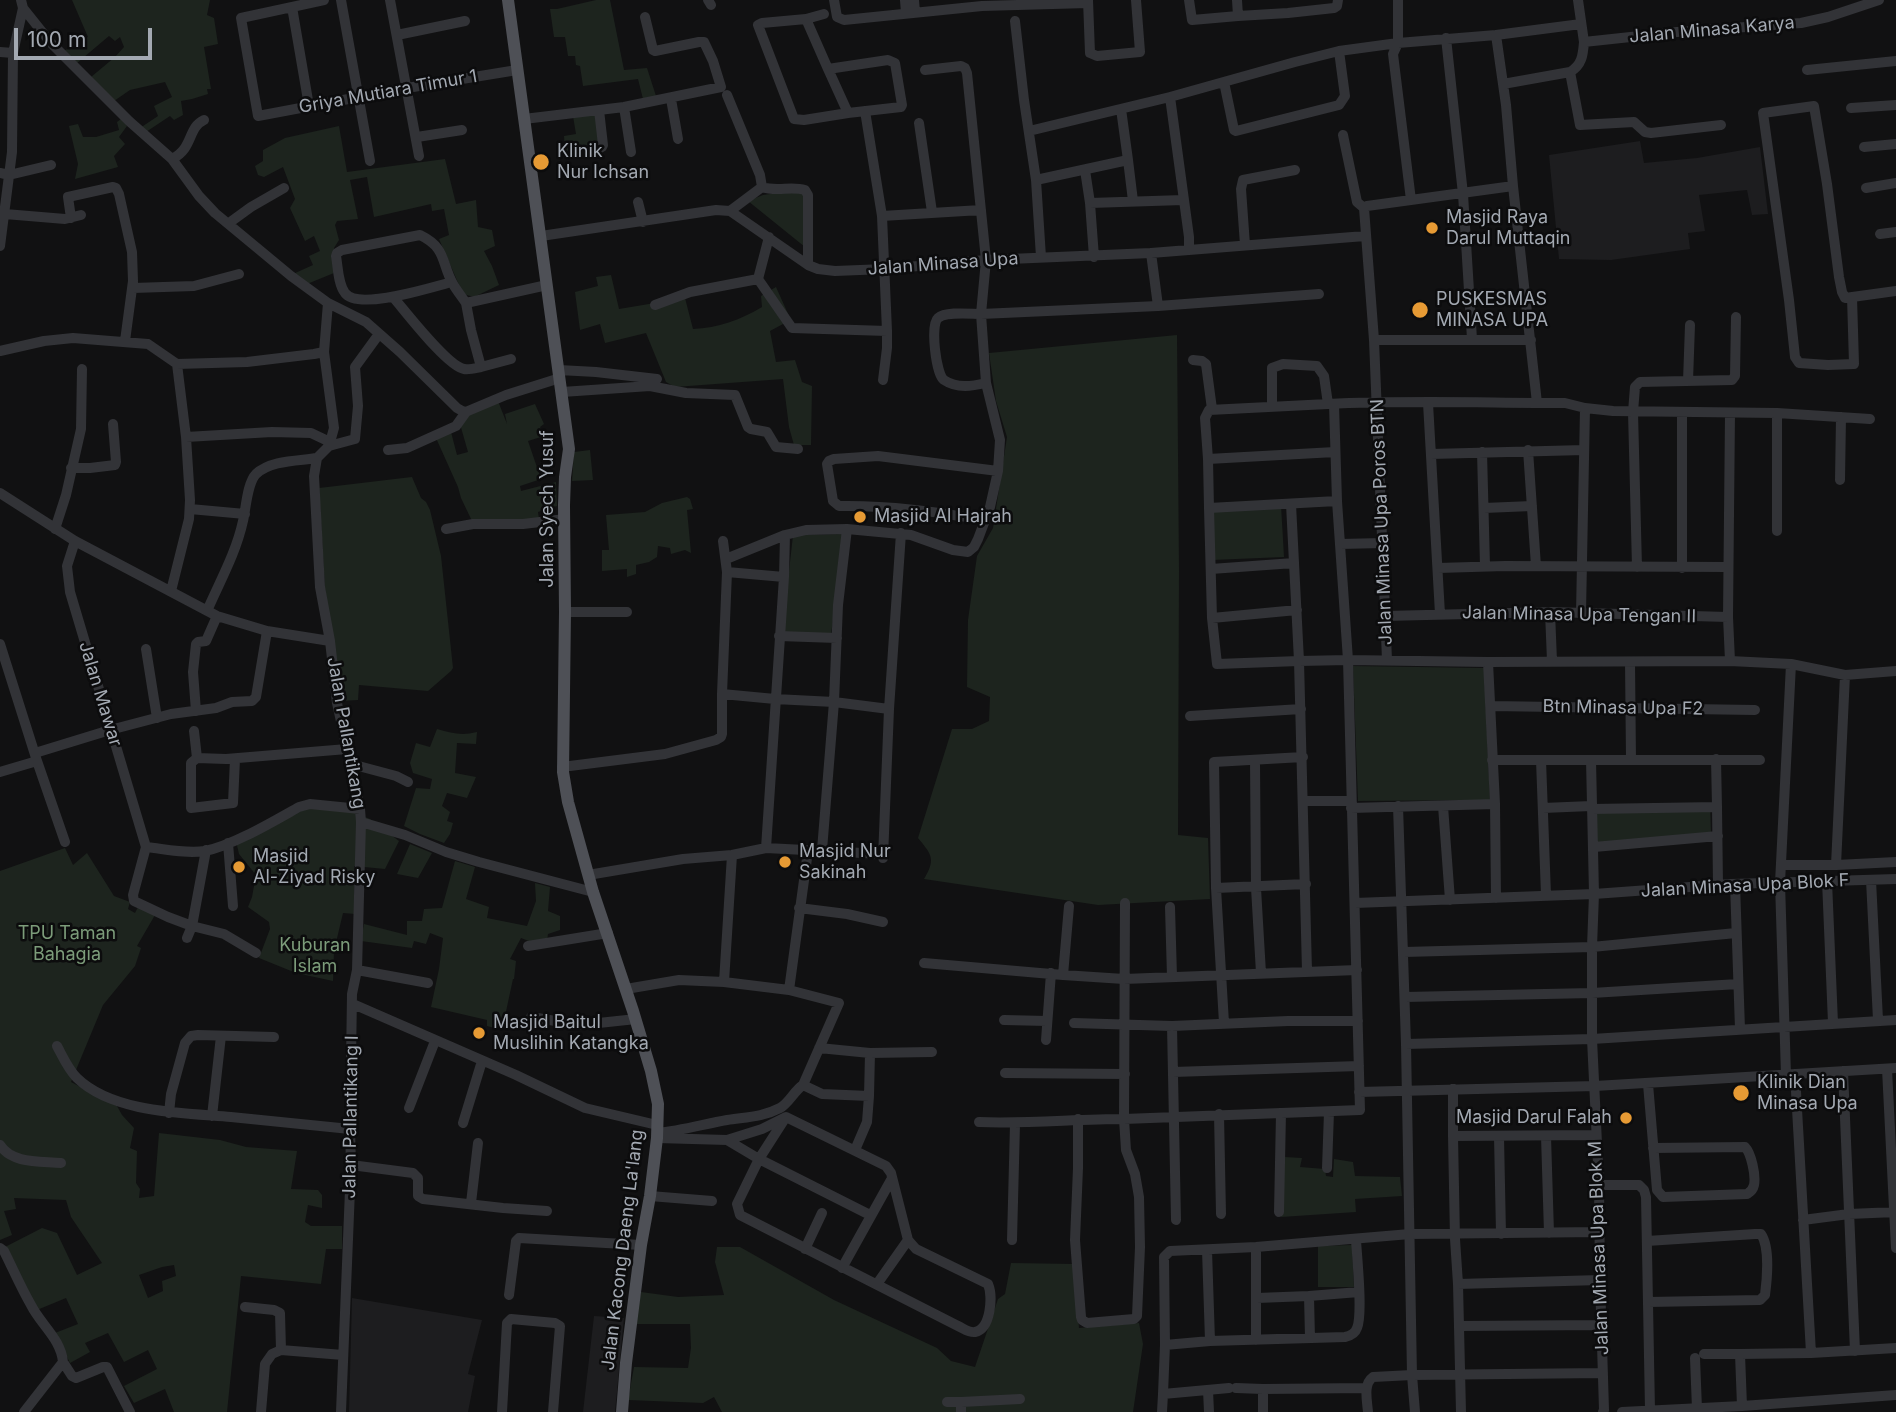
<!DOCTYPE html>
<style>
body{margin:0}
#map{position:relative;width:1896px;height:1412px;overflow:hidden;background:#111112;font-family:Inter,sans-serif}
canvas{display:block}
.scale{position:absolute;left:14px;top:28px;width:138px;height:32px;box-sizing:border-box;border:4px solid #a3a9b2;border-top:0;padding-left:9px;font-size:21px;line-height:24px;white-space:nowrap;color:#a3a9b2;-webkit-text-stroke:5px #0c0c0d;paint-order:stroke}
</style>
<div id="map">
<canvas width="1896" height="1412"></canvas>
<div class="scale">100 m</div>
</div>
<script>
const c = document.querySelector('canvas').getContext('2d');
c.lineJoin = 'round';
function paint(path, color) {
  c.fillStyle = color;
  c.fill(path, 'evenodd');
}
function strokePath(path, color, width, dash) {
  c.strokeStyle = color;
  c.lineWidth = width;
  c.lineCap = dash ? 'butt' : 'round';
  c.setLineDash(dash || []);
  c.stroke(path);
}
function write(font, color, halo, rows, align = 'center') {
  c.font = font + ' Inter,sans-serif';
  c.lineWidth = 5;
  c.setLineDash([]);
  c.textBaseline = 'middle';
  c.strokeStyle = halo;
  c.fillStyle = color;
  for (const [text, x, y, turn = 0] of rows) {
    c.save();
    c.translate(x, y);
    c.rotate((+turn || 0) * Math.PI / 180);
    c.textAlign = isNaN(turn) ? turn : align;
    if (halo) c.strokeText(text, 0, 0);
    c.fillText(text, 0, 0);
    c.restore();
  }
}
paint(new Path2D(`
 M1640 141 1644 163 1697 158 1760 147 1768 214 1752 215 1747 190 1699 195 1705 231 1688 233 1690 249 1611 260 1559 259 1549 155Z
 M352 1298 482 1320 468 1374 475 1376 468 1412H349Z
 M594 1316 624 1318 615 1412H583Z`), '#1d1d1f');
paint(new Path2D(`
 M72 0H210L207 15 214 18 218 44 204 47 211 89H207L208 94 192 99 181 101 183 115 174 120 170 116 146 132 140 128 158 116 154 106 172 97 165 82 130 90 114 101 91 77 115 57 124 47 120 37 115 41 109 36 77 63 64 51 88 37Z
 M596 0H610L624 70 647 68 656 96 643 99 638 79 583 86 580 66 576 65 575 56H568L565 37H554L550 9H557Z
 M599 113V145L565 152 564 136 576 134 573 116Z
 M121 119 127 126 119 137 125 144 114 156 118 167 75 179 78 164 69 126 78 124 83 137H96L119 130 117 122Z
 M339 126 347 172 445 159 456 204 476 200 478 227 492 230 495 246 484 251 492 266 499 285 474 297 463 294 439 239 449 235 444 209 432 211 431 204 374 217 367 177 350 180 358 219 337 221 335 225 339 240 334 248V273L307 284 293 274 313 265 309 256 320 251 314 236 305 241 290 208 295 199 283 167 264 177 258 175 255 166 263 161V150L285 138Z
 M791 191 806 195 805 247 748 201 763 195Z
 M611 275 619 309 685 298 693 329C718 328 740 320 762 307L761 296 776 287 789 316 783 324 770 331 776 362 795 360 802 382 812 386 811 445H794L789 427 783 379 675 387 666 382 646 333 605 343 600 324 580 330 575 292 598 286 596 277Z
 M1177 335 1179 571 1178 835 1208 838 1210 899 1098 905 924 879C936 859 932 855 918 838L952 729H972L989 721 990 697 967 687 968 620 977 556 993 528 1007 437 996 401 989 353Z
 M498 401 507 424 505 414 535 404 544 424 540 427 544 436 528 441 541 479 520 486 521 491 556 482 557 506 538 512 539 519 472 521 461 498 458 487 436 438 451 432 457 455 468 452 460 424 467 414Z
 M590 450 593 480 572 481 574 452Z
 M412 477 421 498 426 502 430 510 441 556 453 668 451 671 428 691 359 685 358 700 341 701 325 589 319 488Z
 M687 497 690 499 693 509 687 510 691 553 685 550 671 554 670 548 658 546 657 557 649 562 636 565V574L627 577V569L602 571V550H609L606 515 645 512 662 503Z
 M1281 505 1284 557 1212 560 1210 508Z
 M844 534 831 635H782L793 535Z
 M1353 666 1484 668 1490 800 1358 801Z
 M437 729C452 733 461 736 477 732L476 744 457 743 455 773 476 777 467 798 447 793 442 806 450 812 447 821 453 823 450 834 444 843 420 834 404 826 416 788 430 789 432 779 413 773 410 763 416 743 430 747Z
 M1710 804 1711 833 1596 844 1595 805Z
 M302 808 348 810 370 819 399 841 385 869 354 866 355 914 343 913 334 951 333 981 296 973 259 958 270 929 269 922 248 907 252 897 256 875 239 854 236 841Z
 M410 844 432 853 418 878 397 874Z
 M65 848 73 865 87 853 114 896 130 902 128 909 135 913 139 905 155 915 137 946 141 948 135 966 103 1005 71 1082 117 1106 122 1115 134 1128 130 1148 137 1151 136 1183 140 1189 139 1198 154 1196 159 1133 220 1140 246 1147 297 1151 291 1189 318 1190 322 1195V1208L308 1205 305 1222 311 1226H342V1249H326L321 1284 241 1276 227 1412H174L165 1389 134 1403 124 1386 157 1369 148 1350 124 1362 108 1333 85 1343 90 1352 70 1363 55 1333 78 1324 66 1298 37 1310 5 1247 42 1228 57 1233 77 1275 102 1263 71 1217 66 1200 14 1198 16 1209 4 1211 12 1235 0 1240V871ZM174 1265 176 1276 162 1281 163 1291 148 1298 139 1275 162 1267Z
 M455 861 475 867 466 899 489 907 487 918 527 926 536 901 535 883 550 887 548 911 560 916V930L548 934 547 941 534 943 521 938 510 959 516 961 514 979H513L502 1030 487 1026V1020L431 1007 439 969 443 938 430 933 426 944 414 941 412 948 361 941 364 924 407 935V921H422L424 909 442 908Z
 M1284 1157 1302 1158 1300 1167 1325 1169 1326 1176 1333 1177 1334 1159 1353 1162 1355 1176 1400 1177 1402 1196 1355 1199 1356 1212 1281 1217Z
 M1352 1245 1354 1287H1318V1246Z
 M717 1247H740L834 1300 937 1348 951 1361 975 1367 998 1299 1005 1294 1011 1263 1074 1264 1079 1328 1139 1323 1143 1344 1133 1412H722L714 1397 703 1403 628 1400 634 1367 688 1368 691 1348 690 1324H635L641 1292 678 1297 724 1295 715 1262Z`), '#1d241e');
strokePath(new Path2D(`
 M21 0 23 8 51 43 129 121 172 159 199 196 215 213 291 276 328 303 366 322 400 352 457 408 464 412 468 411 506 395 560 378
 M324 0 241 18 258 116 407 88 517 70
 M341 0 370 161
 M390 0 419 156
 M708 0 711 5
 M834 0 837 17 844 20 982 6 1088 3
 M905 0 906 13
 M914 0 915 12
 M1088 0 1090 53 1097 56 1140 52 1136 0
 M1189 0 1192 20 1238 16
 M1237 0 1238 16 1288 13 1334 8 1337 6 1338 0
 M1398 0V43L1393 54 1411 200
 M1578 0 1584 42 1677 32 1801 23 1828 17 1879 0
 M292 7 309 106
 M806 19 824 14
 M1015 21 1024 100 1036 180 1041 257
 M397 35 465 21
 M1446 38 1463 194 1472 339
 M1584 42C1583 55 1582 65 1570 72L1580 125 1634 122 1645 132 1651 133 1721 125
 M0 52 13 53
 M888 60 895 63 902 105 901 107 848 113 828 69Z
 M828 69 806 19 762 23 758 25 794 119 804 120 848 113
 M1807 70 1896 61
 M1224 82 1234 130 1236 131 1339 105 1345 96 1339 51
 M1503 84 1570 72
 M727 95 760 175 762 187 730 211
 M671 99 678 139
 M624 107 631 152
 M1851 108 1896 105
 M865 111 882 216
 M524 119 624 107 721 87 713 61 704 42H699L655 51 653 50 645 17
 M919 123 932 212
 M1029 131 1170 97
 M1343 135 1357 202 1364 208
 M417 137 462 130
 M1864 147 1896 144
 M593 152 602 147 603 145 599 110
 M172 159C194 148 187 128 204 120
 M1128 160 1133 201
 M1085 170 1090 203
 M0 173 9 175 51 165
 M1036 180 1128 160 1121 109
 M1513 186 1537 403
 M762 187C776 192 791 186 805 190L808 195V265
 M1866 188 1896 183
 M638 202 643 222
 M1364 208 1374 340 1387 660
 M1364 208 1367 206 1513 186 1506 105 1496 35
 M5 214 65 219 81 215
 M71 218 68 197 113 187 116 188 119 194 132 252 133 281 125 341
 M229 223 251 207 284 188
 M1880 234 1896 232
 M541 236 716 210 730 211 808 265 818 269 835 271 885 269 986 260 1151 253 1365 236
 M1245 245 1241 189 1243 180 1295 170
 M0 246 12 152 13 53 23 8
 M1189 249V237L1170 97 1295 62 1339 51 1398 43 1496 35 1581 24
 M1094 257 1090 203 1183 200
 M758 279 792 328 887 331
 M452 282C432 287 358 311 345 293 338 284 338 267 336 256L337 253 342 250 420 235C447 248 441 263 453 284 457 291 462 297 466 303L547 285
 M133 288 194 286 239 274
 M393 297C406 312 447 366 464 369 469 370 476 368 481 367L471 330 466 303
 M1852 297 1854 364 1828 365 1799 363 1795 357 1789 300 1763 113 1814 106 1827 184 1839 277 1842 292 1845 298 1896 291
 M655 305 690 292 758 279 769 237
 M1158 306 1319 294
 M1374 340H1531
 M0 351 44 341 73 338 148 344 177 364 247 362 314 354 324 352 328 303
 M324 352 334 428 329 446 317 458 314 476 320 587 330 641
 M1193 360 1202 361 1206 364 1212 409
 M177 364 186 437 272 432 311 433 330 442
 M481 367 511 359
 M559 370 596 372 657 379
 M883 380 887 348V331L882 216 981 210
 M1688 381 1690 325
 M986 383C973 386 957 389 944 380 936 374 930 325 938 318 946 311 971 314 981 314L1158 306 1151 253
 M562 392 650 386 686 393 735 395 748 427 751 429 767 432 776 447 798 449
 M1428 403 1440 614
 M1328 404C1407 400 1486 403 1565 403L1585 408 1613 411 1777 413 1870 419
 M1730 413 1728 617 1730 661
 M329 446 355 439 358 406 355 367 379 334
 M388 450 407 448 456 426 466 412
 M1528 450 1536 566
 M1482 452 1485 566
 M1431 454 1584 450
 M1208 459 1205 418 1209 410 1328 404 1324 376 1317 366 1283 364 1272 368V406
 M71 468H90L115 465 116 462 113 424
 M1840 480 1841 417
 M0 493 75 541 217 616 267 631 330 641 337 703 360 809 361 822 405 835 446 852 479 862 593 892
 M1291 504 1299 661 1217 664 1212 618 1209 508 1337 501 1334 404
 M1209 508 1208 459 1335 452
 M1484 508 1532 506
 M190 509 245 514
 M985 520C936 512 889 505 839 506L833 501 827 464 829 461 834 459 878 456 998 471
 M55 529 66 495 81 429 82 369
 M446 529 473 524H523L565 519
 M847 529 911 535 953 550 968 552 974 547 978 539 990 507 998 471 1000 440 986 383 981 314 986 260 967 73 965 68 961 66 925 70
 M1777 531V413
 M75 541 67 566 70 592 146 847
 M723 541 727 572 722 694 775 699 834 702 889 709
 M1340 544 1383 543
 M726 559 785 535
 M1637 567 1633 412 1635 387 1640 382 1732 380 1735 376 1736 317
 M1438 568 1505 566 1728 567
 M1682 568V412
 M1211 569 1294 563
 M727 572 784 577
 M171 591 189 519 190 500 186 437
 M207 611C220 581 236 553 243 521 246 509 247 483 256 474 271 460 298 461 317 458
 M565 612H627
 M1550 612 1552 661
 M1581 613 1585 408
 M1385 616 1550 612 1728 617
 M1212 618 1297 610
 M779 636 837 638
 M0 644 37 761 0 772
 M146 649 157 718
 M1488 662 1495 804 1496 898
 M1630 662 1631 760H1760
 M1845 675 1836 865 1896 862
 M1491 706 1755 710
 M196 711 193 672 196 644 198 642 206 641 217 616
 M1190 716 1301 709
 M194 731 197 758
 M35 753 110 730 171 714 216 708 232 702 252 701 256 697 267 631
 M235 759 233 803 191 808V763L197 758 226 759 347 749
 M1492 760H1631
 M1541 760 1546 895
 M1591 760 1594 894 1731 884 1896 879
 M37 761 65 842
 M1255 761 1256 888 1261 973
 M351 764 396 776 408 782
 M562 767 665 754 716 740 721 737 722 734V694
 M1303 801H1351
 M1398 806 1406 1044 1412 1375 1603 1373
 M1443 806 1450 900
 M1717 807 1718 885
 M1351 808 1495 804
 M1543 808 1591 806
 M1592 809 1717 807 1716 759
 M228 843 233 906
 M146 847C165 849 186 854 205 851 232 846 274 821 299 807L310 804 360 809
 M146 847 133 895 134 901 168 917 192 926 224 934 256 953
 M1594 847 1718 836
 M766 848 784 577 785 535 806 530 847 529 838 605 834 702 822 850
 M883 858 889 709 901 533
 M1781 865H1836
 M588 875 683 859 732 855 766 848 882 854
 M1871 880 1878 1020
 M1827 881 1833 1023
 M1735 884 1740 1029
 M1216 888 1306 884
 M1355 903 1594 894 1592 947V1039L1599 1185 1600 1280 1604 1410 1603 1412
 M1170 907 1172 977
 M799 908 847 914 883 922
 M187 938 192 926 206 850
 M528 946 608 933
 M1404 952 1592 947 1736 933
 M924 963 1063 975 1124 979 1357 970
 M357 970 428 983
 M1307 971 1299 661 1348 660 1337 501
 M1063 975 1069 906
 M724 982 732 855
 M626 989 679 980 724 982 789 990 808 851
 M1405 997 1592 993 1738 984
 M353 1004 516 1075 585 1108 657 1125
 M531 1017 580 1025 636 1019
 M1004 1020 1047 1021
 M1074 1023 1172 1026 1288 1021H1358
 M1224 1023 1216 888 1214 762 1303 757
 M1172 1026 1176 1220
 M1046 1040 1051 973
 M1406 1044 1592 1039 1896 1020
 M57 1046C63 1057 68 1069 77 1078 113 1113 184 1113 231 1117 271 1121 310 1125 350 1129
 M819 1048 870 1053 932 1052
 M1887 1069 1896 1248
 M1843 1071 1855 1351
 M1173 1072 1359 1066
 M1005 1073 1125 1074
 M1795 1074 1811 1353
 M1786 1075 1780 883 1791 664
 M1648 1084 1657 1190 1663 1197 1747 1194C1751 1191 1753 1190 1754 1185 1756 1175 1751 1153 1745 1147L1653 1148
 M803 1085 822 1094 869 1096 870 1053
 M1453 1089V1136L1596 1135
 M1359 1092 1595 1086 1896 1068
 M409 1108 435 1041
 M169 1113 171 1094 185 1043 191 1036 198 1035 274 1037
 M1219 1114 1221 1214
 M212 1116 221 1036
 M1078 1119V1168L1075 1240 1081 1317 1082 1320 1087 1323 1134 1319 1137 1316 1140 1247 1139 1197 1135 1174 1126 1150 1124 1119 1360 1110 1348 660 1488 662 1730 661 1791 664 1845 675 1896 671
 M784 1120 759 1159 870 1215
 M979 1122C1027 1124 1075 1119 1124 1119L1125 903
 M463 1123 482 1061
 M657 1133C681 1131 704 1124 727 1120 746 1117 763 1117 780 1108 789 1103 794 1091 803 1085L839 1003 789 990
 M1453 1136 1455 1239 1458 1284 1461 1412
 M1499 1136 1501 1234
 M1546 1136 1549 1233
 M657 1138 727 1140 762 1129 786 1117 886 1166 891 1173 908 1240 916 1249 988 1284C993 1296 991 1329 975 1332 969 1333 963 1328 958 1326L740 1215 737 1204 759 1159 727 1140
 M0 1145C12 1164 40 1161 61 1163
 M855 1150 867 1122 869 1096
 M351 1165 413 1173 418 1178V1196L423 1199 503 1208 547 1211
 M1327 1168 1329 1112
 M1599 1185H1639L1644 1190 1646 1197 1650 1410
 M650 1196 712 1201
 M471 1203 478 1143
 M1279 1212 1281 1113
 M1803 1220 1849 1214 1896 1212
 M1012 1240 1015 1124
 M1647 1241 1755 1234H1761C1770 1247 1767 1280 1765 1295L1760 1300 1648 1302
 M1256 1247V1340
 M0 1248 4 1251C13 1269 21 1288 31 1305 41 1325 61 1339 63 1362
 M805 1249 822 1213
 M1207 1250 1210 1341
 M842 1268 891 1180
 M877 1284 908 1240
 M1458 1284 1600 1280
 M509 1295 516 1241 519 1238 641 1245
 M1309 1296 1359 1292
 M1257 1298 1309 1296 1310 1338
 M245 1307 274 1310 280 1313 281 1350
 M1460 1326 1601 1325
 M1165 1345 1210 1341 1345 1337C1350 1336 1355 1334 1357 1328 1363 1315 1357 1257 1356 1240
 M1704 1354H1740
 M1695 1358 1697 1409
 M1229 1388 1163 1394 1165 1345 1164 1257 1170 1251 1256 1247 1410 1234 1599 1232
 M1236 1388 1263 1389
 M1208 1390 1209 1412
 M947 1402H961
 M1742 1406 1896 1395
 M24 1412 63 1362 72 1376 76 1378 103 1367H107L130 1412
 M261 1412 265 1364 272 1354 281 1350 343 1355
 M341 1412 351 1165 350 1129 352 994 357 970 361 822
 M502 1412 507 1323 511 1319 555 1323 560 1326 553 1412
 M961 1412V1402L1020 1399
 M1162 1412 1163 1394
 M1263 1412V1389L1366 1388
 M1368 1412C1367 1400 1363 1384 1373 1377L1412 1375 1415 1412
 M1622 1412 1742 1406 1740 1354 1811 1353 1896 1348`), '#323337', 10);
strokePath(new Path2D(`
 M508 0 569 449 565 477 564 505 565 612 563 772 568 802 593 892 633 1011 651 1071 658 1104 657 1138 650 1196 641 1245 626 1363 622 1412`), '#4e5056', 12);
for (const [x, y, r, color] of [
 [541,162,9,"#e69a34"],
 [1432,228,7,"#e69a34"],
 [1420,310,9,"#e69a34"],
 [860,517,7,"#e69a34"],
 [785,862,7,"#e69a34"],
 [239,867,7,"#e69a34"],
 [479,1033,7,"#e69a34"],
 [1741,1093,9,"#e69a34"],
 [1626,1118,7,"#e69a34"]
]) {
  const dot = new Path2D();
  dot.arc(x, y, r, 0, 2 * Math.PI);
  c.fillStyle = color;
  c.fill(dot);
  strokePath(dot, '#0c0c0d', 2.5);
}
write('18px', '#a3a9b2', '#0c0c0d', [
 ["Jalan Minasa Karya",1712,30,-5],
 ["Griya Mutiara Timur 1",388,92,-10],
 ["Jalan Minasa Upa",943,264,-4],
 ["Jalan Syech Yusuf",548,509,-90],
 ["Jalan Minasa Upa Poros BTN",1382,522,-92],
 ["Jalan Minasa Upa Tengan II",1579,615,1],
 ["Jalan Mawar",100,694,73],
 ["Btn Minasa Upa F2",1623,708,1],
 ["Jalan Pallantikang",346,733,80],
 ["Jalan Minasa Upa Blok F",1745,886,-3],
 ["Jalan Pallantikang I",351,1117,-89],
 ["Jalan Minasa Upa Blok M",1599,1248,-92],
 ["Jalan Kacong Daeng La'lang",623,1250,-83]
]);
write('18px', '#a3a9b2', '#0c0c0d', [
 ["Klinik",557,152],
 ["Nur Ichsan",557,173],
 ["Masjid Raya",1446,218],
 ["Darul Muttaqin",1446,239],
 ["PUSKESMAS",1436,300],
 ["MINASA UPA",1436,321],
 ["Masjid Al Hajrah",874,517],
 ["Masjid Nur",799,852],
 ["Sakinah",799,873],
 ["Masjid",253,857],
 ["Al-Ziyad Risky",253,878],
 ["Masjid Baitul",493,1023],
 ["Muslihin Katangka",493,1044],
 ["Klinik Dian",1757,1083],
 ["Minasa Upa",1757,1104],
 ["Masjid Darul Falah",1612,1118,"right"]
], 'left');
write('18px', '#7c9c7a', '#0c0c0d', [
 ["TPU Taman",67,934],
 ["Bahagia",67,955],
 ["Kuburan",315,946],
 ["Islam",315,967]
]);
</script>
